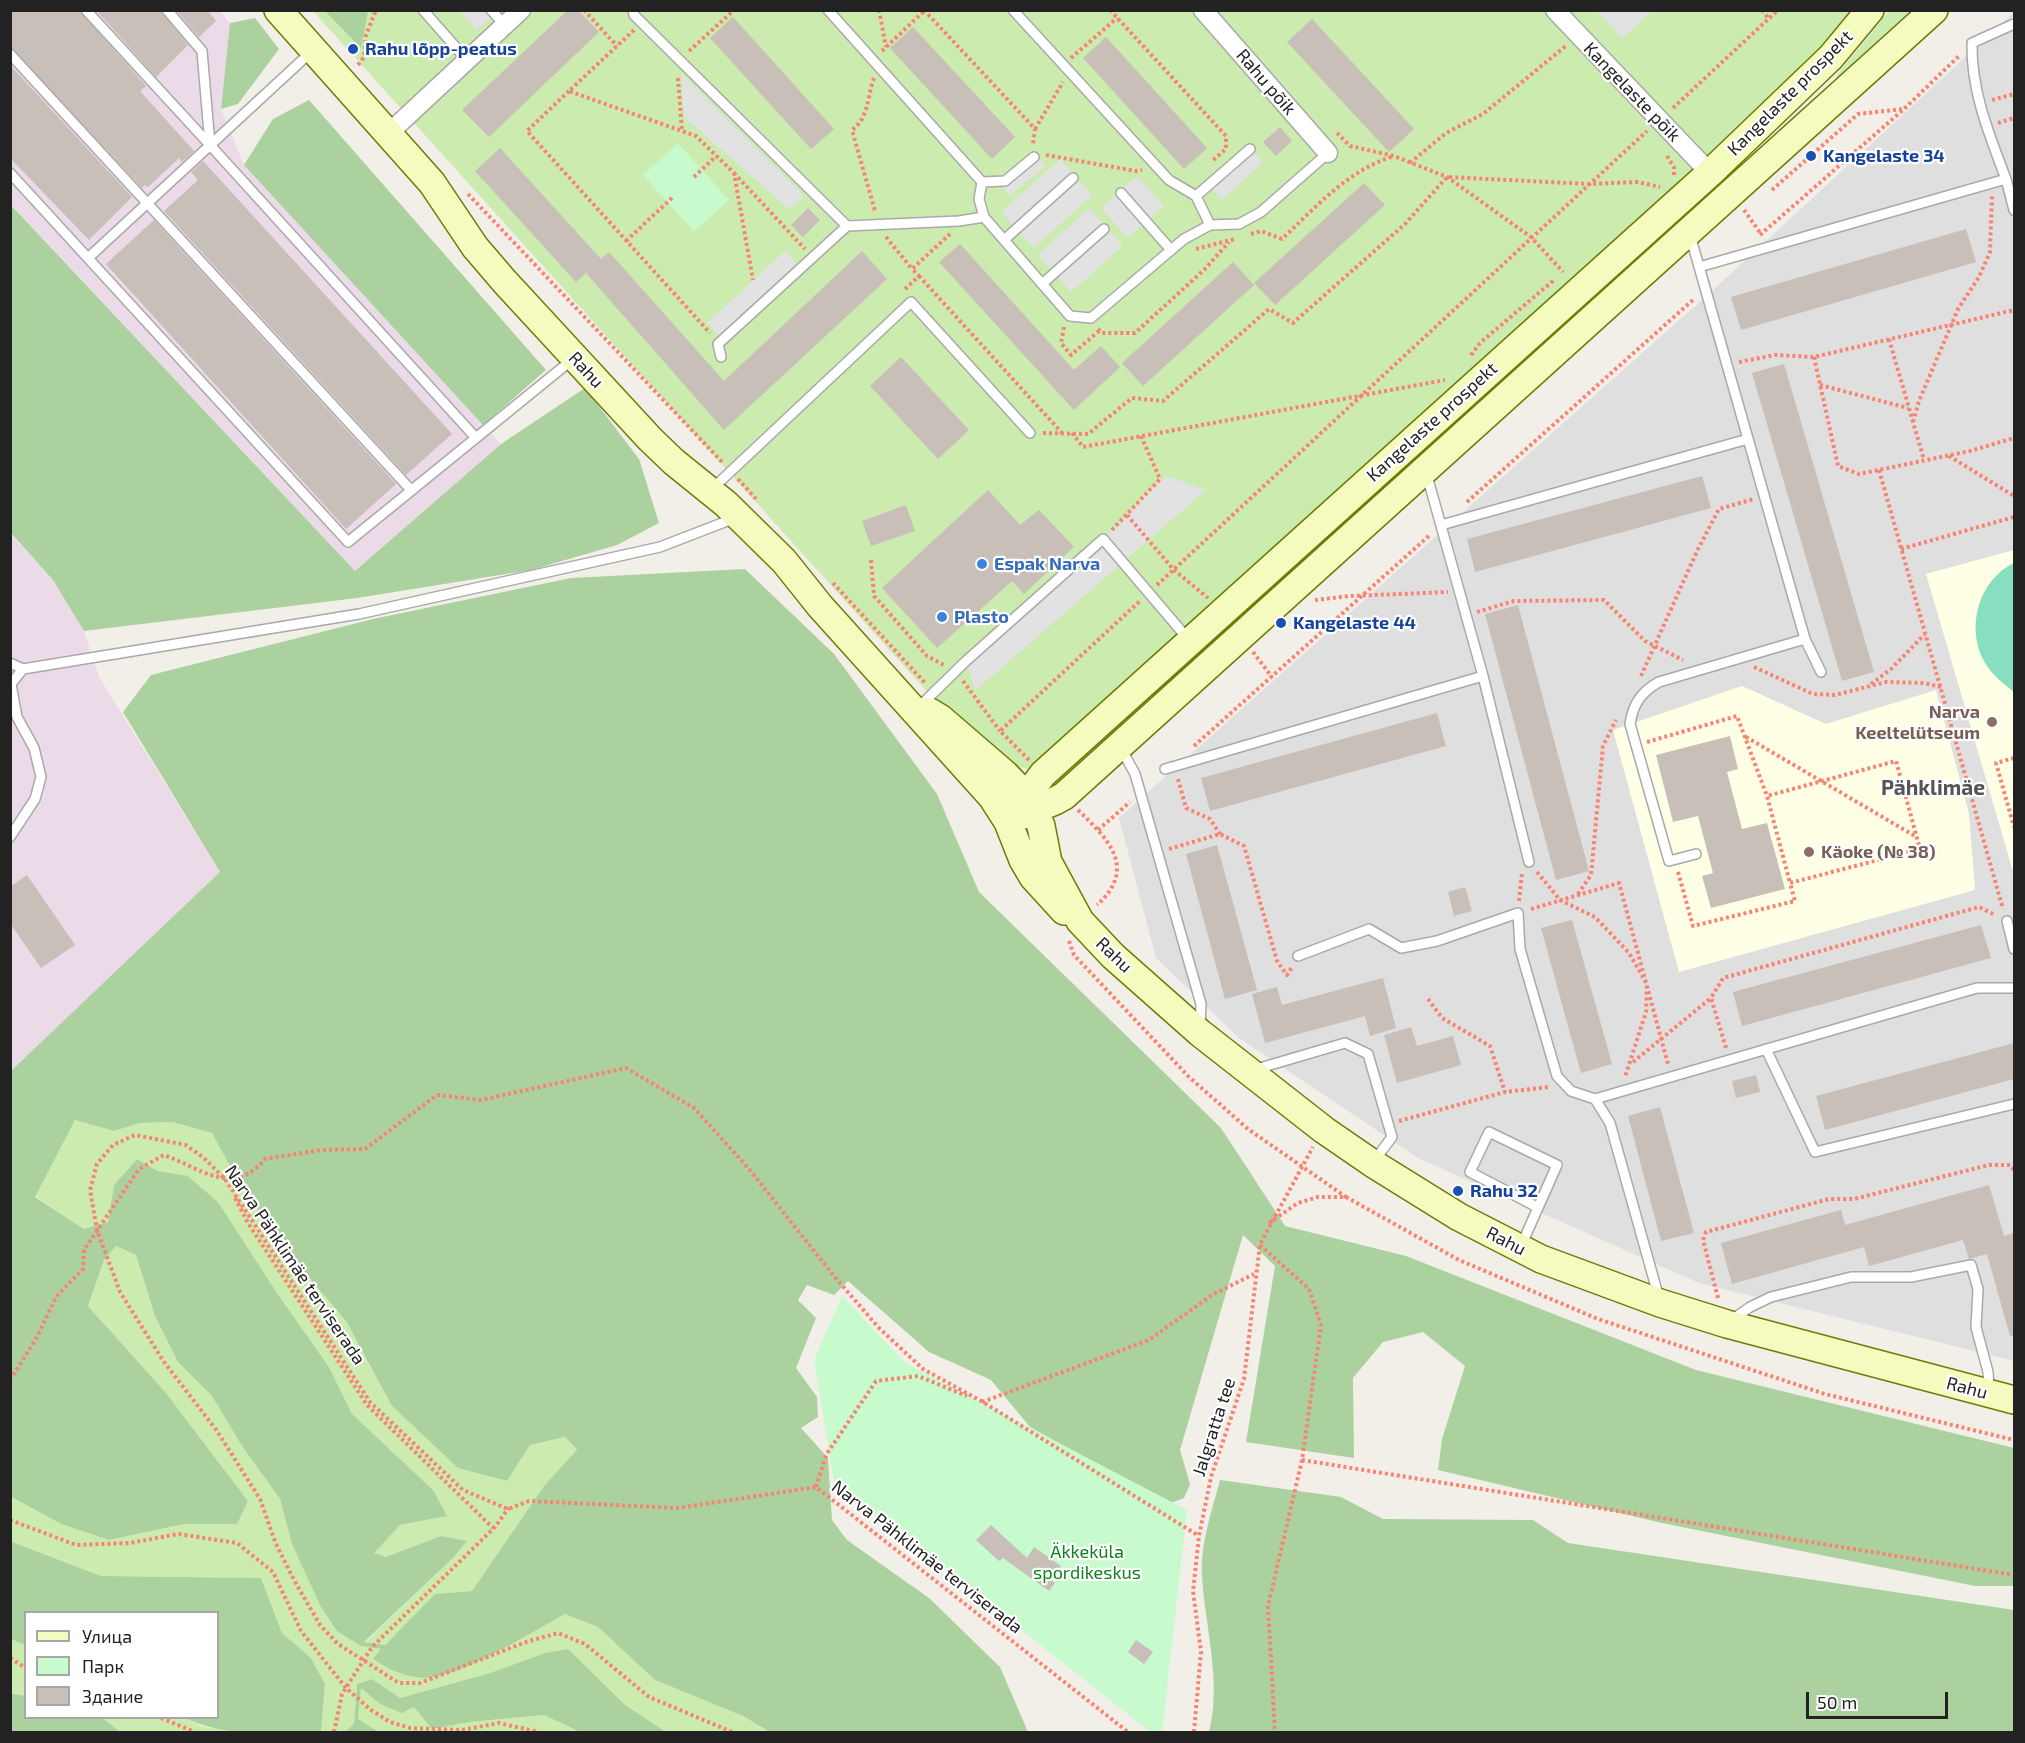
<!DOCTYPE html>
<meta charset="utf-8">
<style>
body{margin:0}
#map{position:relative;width:2025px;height:1743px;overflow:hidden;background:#f2efe8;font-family:"Exo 2",sans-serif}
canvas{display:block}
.frame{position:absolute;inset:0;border:12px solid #222;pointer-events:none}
.legend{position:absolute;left:24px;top:1611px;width:195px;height:108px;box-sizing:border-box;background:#fff;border:2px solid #a7a7a7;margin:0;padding:8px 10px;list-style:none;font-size:18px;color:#222}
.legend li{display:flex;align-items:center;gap:12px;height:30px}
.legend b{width:30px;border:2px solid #a7a7a7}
.scale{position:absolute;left:1806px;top:1692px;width:142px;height:27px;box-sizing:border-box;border:3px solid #222;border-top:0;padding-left:8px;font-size:18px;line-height:21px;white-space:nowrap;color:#222;-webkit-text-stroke:4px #fff;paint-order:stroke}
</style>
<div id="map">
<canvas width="2025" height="1743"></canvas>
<div class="frame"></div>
<ul class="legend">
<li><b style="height:8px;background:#f5fabe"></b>Улица</li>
<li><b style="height:16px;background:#c7facd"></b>Парк</li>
<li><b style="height:16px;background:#c7bfb8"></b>Здание</li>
</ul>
<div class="scale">50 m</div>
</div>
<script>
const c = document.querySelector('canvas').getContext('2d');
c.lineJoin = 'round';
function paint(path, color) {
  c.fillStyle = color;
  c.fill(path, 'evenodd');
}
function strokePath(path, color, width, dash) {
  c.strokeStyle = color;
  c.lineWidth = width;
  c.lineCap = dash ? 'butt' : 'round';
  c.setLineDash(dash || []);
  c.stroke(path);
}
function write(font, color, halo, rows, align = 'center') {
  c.font = font + ' "Exo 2",sans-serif';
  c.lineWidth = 4.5;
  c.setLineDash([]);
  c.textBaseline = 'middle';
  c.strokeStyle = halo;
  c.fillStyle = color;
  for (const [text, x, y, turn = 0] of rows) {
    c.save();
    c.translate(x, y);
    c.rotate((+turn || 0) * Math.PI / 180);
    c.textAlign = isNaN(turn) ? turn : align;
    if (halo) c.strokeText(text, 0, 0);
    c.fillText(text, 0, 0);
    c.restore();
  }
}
paint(new Path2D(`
 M2014 12V1361L1699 1283 1418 1158 1239 1038 1156 958 1119 818 1712 291Z`), '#e0dfdf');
paint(new Path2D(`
 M11 11H220L230 23 221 109 244 165 501 444 355 571 11 204Z
 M10 533 53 580 84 631 99 677 220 872 10 1075Z`), '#ebdae7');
paint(new Path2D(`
 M2014 550V875L1926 574Z
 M1742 686 1826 724 1936 690 1969 814 1975 890 1679 972 1613 730Z`), '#feffe4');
paint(new Path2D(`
 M313 11H1863L1778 108 1028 769 999 762 958 726Z
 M1889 11H1918L1841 79 1836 76Z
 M75 1120 114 1131 140 1123 172 1122 212 1133 238 1181 288 1253 346 1321 392 1406 458 1468 507 1481 530 1445 565 1437 577 1451 544 1486 472 1591 435 1594 385 1645 364 1643 453 1558 466 1542 441 1536 386 1557 373 1553 400 1525 447 1516 434 1491 352 1414 329 1367 277 1293 218 1202 188 1176 158 1171 137 1159 114 1185 108 1222 84 1229 35 1196Z
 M116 1246 136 1255 155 1316 178 1362 212 1396 242 1446 280 1499 292 1544 338 1631 361 1646 382 1649 373 1660 438 1677 480 1659 565 1614 598 1627 655 1680 743 1716 770 1732H666L625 1705 567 1649 545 1653 490 1673 400 1698 372 1679 357 1684 354 1723 346 1732H321L325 1684 311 1658 282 1633 261 1578 101 1576 11 1541 10 1497 61 1524 109 1540 184 1524H237L248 1501 166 1393 88 1306 104 1260Z
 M11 1639 25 1645V1696L11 1693Z
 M361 1687 380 1704 414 1707 433 1729 469 1722 544 1715 580 1732H379L358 1719Z
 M103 1718H185L204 1727 244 1732H120Z`), '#cbebaf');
paint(new Path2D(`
 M325 11H368L361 48Z
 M255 18 279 49 238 104 221 109 230 23Z
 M309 100 546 370 483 425 244 165 273 119Z
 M10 204 355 571 501 444 585 388 639 459 659 523 617 545 531 570 357 598 84 631 53 580 11 533Z
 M745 569 834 654 937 794 979 892 1221 1128 1285 1226 1406 1256 1696 1370 2014 1448V1586H1975L1662 1523 1438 1470 1442 1439 1465 1366 1423 1332 1383 1342 1353 1378 1354 1458 1246 1442 1275 1266 1243 1235 1180 1450 1190 1484 1184 1498 1168 1504 1030 1427 991 1380 929 1352 848 1281 834 1295 807 1285 798 1300 816 1318 796 1368 817 1397 818 1417 801 1428 828 1458 832 1520 847 1540 929 1598 1000 1667 1028 1732H770L743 1716 655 1680 598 1627 565 1614C530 1633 476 1667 439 1676 416 1682 392 1672 373 1659L381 1649 361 1646 337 1631 320 1605 292 1544 280 1499 242 1446 212 1396 178 1362 155 1316 136 1255 116 1246 104 1260 88 1306 166 1393 248 1501 237 1524H184L109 1540 61 1524 11 1497V1071L220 872 123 712 151 675 373 619 571 578ZM75 1120 114 1131 140 1123 172 1122 212 1133 238 1181 288 1253 346 1321 392 1406 458 1468 507 1481 530 1445 565 1437 577 1450 544 1486 472 1591 435 1594 385 1645 364 1642 453 1558 467 1541 441 1536 386 1557 374 1553 400 1525 447 1516 434 1491 352 1414 329 1367 277 1293 218 1202 188 1176 158 1171 137 1159 114 1185 108 1222 84 1229 35 1197Z
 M1220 1480 1341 1497 1383 1519 1533 1520 1568 1543 2014 1610V1732H1209C1222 1682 1205 1627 1202 1576 1200 1544 1212 1511 1220 1480Z
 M10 1541 101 1576 261 1578 282 1633 311 1658 325 1684 321 1732C275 1733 226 1738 185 1718H218V1612H26L25 1645 11 1639Z
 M568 1649 625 1705 666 1732H580L544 1715 469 1722 432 1729 414 1707 402 1713 380 1704 361 1688 358 1719 379 1732H346L354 1723 357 1684 372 1679 400 1698 490 1673 545 1653Z
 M10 1693 25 1696 26 1718H103L120 1732H11Z`), '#abd19e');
paint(new Path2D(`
 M678 143 729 200 694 232 643 175Z
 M842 1296 904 1362 1187 1510 1162 1732H1150L834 1481 814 1360Z`), '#c7facd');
paint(new Path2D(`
 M2014 563V692C2003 683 1992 675 1985 663 1965 629 1978 580 2014 563Z`), '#88dfc0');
paint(new Path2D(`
 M459 11H498L477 30Z
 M1597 11H1652L1622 38Z
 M681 73 804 196 789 209 684 117Z
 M1248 146 1263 162 1222 200 1207 184Z
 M1035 154 1045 166 1010 196 1000 184Z
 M1060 159 1092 195 1034 248 1001 212Z
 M1137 176 1164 206 1128 238 1101 208Z
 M1089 208 1123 246 1071 292 1038 255Z
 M785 251 796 264 719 336 707 323Z
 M1166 476 1206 490 975 691 966 661 1103 539Z`), '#e2e2e2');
paint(new Path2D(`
 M10 10H79L146 86 140 91 194 151 182 162 179 158 148 187 145 185 142 188 10 47Z
 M96 10H160L188 45 156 77Z
 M176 10H207L216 21 199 37Z
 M568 10H578L599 32 489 137 462 110Z
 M733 17 834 129 811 149 710 38Z
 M1312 19 1414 129 1389 152 1287 42Z
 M913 27 1015 137 992 159 890 48Z
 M1106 37 1207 148 1184 169 1083 58Z
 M10 65 132 197 89 240 10 158Z
 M1280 127 1292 141 1276 156 1263 142Z
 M500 148 601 259 609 252 724 381 862 251 887 279 724 430 586 273 576 282 475 171Z
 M203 161 452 434 406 475 164 211 198 180 191 172Z
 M1364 183 1385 205 1275 305 1254 283Z
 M808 208 820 220 803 237 791 225Z
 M154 220 396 484 346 529 106 264Z
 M1966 229 1976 262 1741 330 1731 297Z
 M960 244 1074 370 1101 346 1120 367 1074 410 939 262Z
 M1233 262 1254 285 1143 386 1122 363Z
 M901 357 969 430 938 459 870 386Z
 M1784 364 1874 672 1842 681 1752 373Z
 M1702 476 1711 508 1475 572 1467 539Z
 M988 490 1020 525 1039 510 1074 547 1024 594 1012 581 937 648 882 588Z
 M906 505 915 531 871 546 862 521Z
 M1518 605 1589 871 1556 880 1485 614Z
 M1437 713 1446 746 1210 811 1201 778Z
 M1730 736 1738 769 1727 772 1742 829 1767 823 1785 889 1711 908 1702 876 1713 873 1698 816 1673 822 1656 755Z
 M1217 845 1257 990 1225 999 1186 854Z
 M27 875 75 945 41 968 10 923V887Z
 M1465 887 1472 911 1454 916 1448 892Z
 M1572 920 1612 1064 1581 1073 1541 928Z
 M1981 925 1991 958 1742 1026 1733 992Z
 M1383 978 1396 1028 1370 1036 1365 1016 1265 1043 1252 994 1277 987 1282 1005Z
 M1411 1027 1417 1046 1453 1036 1461 1065 1397 1083 1384 1035Z
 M2014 1043V1079L1825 1130 1816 1096Z
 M1756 1075 1760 1092 1736 1098 1732 1081Z
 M1660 1107 1694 1233 1661 1241 1628 1116Z
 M1989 1185 2004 1236 2014 1233V1336H2010L1987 1254 1969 1259 1963 1240 1869 1266 1864 1247 1732 1284 1721 1243 1841 1210 1845 1225Z
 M991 1525 1027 1558 1034 1547 1061 1566 1051 1580 1055 1583 1049 1591 1003 1558 999 1561 976 1540Z
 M1136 1640 1153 1652 1144 1664 1128 1652Z`), '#c7bfb8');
const service = new Path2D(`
 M86 10 210 145
 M167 10 202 51 210 145 476 438
 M423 10 467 60
 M491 10 505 25
 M633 10 634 15 847 226 718 344 721 357
 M828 10 982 182 979 199 984 217
 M1013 10 1169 180 1196 196 1210 225 1239 224 1261 212 1328 153
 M10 54 411 490
 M10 173 348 542 573 359
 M2006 179C1989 134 1971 91 1972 43L2014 24
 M982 182 1005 181 1034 157
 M1121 193 1171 250
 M1196 196 1250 149
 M847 226 959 221 984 217 1070 316 1091 318 1184 239 1210 225
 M1690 235 1805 639 1821 672
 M1004 240 1073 178
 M88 258 311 52
 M1699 267 2006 179 2014 210
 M1042 284 1104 229
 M1426 472 1483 676 1529 862
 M712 489 911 302 1030 433
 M1441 525 1748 439
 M10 663 23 669 359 614 660 547 735 518
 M920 706 966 661 1103 539 1188 639
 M1121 748 1135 774 1201 1004 1200 1027
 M1165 769 1483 676
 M10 837 35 799 41 777 34 748 17 717 11 684 23 669
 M1696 854 1669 861 1630 724C1633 704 1641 692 1659 682L1805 639
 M2007 921 2014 949
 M1298 956 1369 929 1401 948 1437 941 1518 913 1520 949 1557 1076 1571 1091 1595 1099 1610 1123 1659 1298
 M1766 1049 1815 1152 2014 1104
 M1253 1070 1345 1043 1368 1054 1392 1137 1374 1161
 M1595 1099 1977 988H2014
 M1521 1246 1557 1165 1489 1132 1470 1172 1537 1207
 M1732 1320 1750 1307 1771 1297 1851 1277H1911L1971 1265 1978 1289 1976 1327 1988 1372 1989 1389`);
const minor = new Path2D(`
 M1203 10 1328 153
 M1555 10 1710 173
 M390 132 521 10`);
const secondary = new Path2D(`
 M278 10 432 183 475 247 505 282 650 439 674 462 726 504 784 561 820 606 992 797 1008 822 1023 860 1033 877 1064 911
 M915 711 930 712 940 718 1005 774 1029 799 1041 826 1048 862 1080 921 1113 956 1200 1033 1324 1130 1372 1163 1459 1217 1541 1259 1660 1303 1727 1324 2014 1400
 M992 797C1015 813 1040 811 1064 796L1934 10
 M1023 815 1034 786 1043 774 1710 173 1831 57 1870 10`);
strokePath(service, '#a9a9a9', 12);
strokePath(minor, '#a9a9a9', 21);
strokePath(secondary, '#6c7c05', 30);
strokePath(new Path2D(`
 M584 10 617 46
 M879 10 886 47
 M924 10 1035 129 1033 144
 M1110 10 1226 136V149L1212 161
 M1762 10 1769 19
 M634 30 569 91 696 136 734 173 753 280
 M689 51 734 10
 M882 51 924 11
 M1071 58 1117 18
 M358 65 364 57 366 35 376 10
 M678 78 682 131
 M874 78C867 97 869 118 852 130L875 211
 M569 91 527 131 710 333
 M1992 100 2014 94
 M1673 108 1778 10
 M1998 123 2014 118
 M1035 129 1063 82
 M1337 133 1350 146 1394 156 1447 177 1531 237 1563 272
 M1046 155 1136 171 1142 170
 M1667 156 1674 167V176
 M1410 163 1446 133 1483 114 1567 45
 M734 173 805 249
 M694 177 716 156
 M1772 190 1858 114 1903 109
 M468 194 723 463
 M1744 210 1761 234
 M1251 234 1261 231 1282 239C1316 207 1348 170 1394 156
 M1760 235 1904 109 1959 56
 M886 237 912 269
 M626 241 674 196
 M1196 249 1235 239
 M919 276 1062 433
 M905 289 919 276 912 269 950 234
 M1064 327 1061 343 1071 355 1099 331
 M1098 329 1102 333H1135L1205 269 1229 242
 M1889 339 1924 460
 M1471 355 1480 343 1554 280
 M1814 357 1838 466 1859 474 1970 451 2014 438
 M1739 362 1775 355 1814 357 2014 310
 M1820 385 1908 408
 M1913 422 1919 401 1958 309 1979 277 1990 252 1992 195
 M1043 433 1088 434 1132 398 1163 401 1269 309 1293 323 1405 224 1447 177 1589 184 1638 182 1660 187
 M1072 433 1083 447 1445 380
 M1949 456 2014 496
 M1879 470 2003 909
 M738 479 757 500
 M1467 502 1694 299
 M1127 515 1174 570 1208 598
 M1112 530 1160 479 1141 436
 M1901 549 2014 517
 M871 560 874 596 927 656 944 665
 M833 583 926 684
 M1157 585 1647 131
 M1315 600 1350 596 1448 592
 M1477 612 1514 601 1604 600 1645 641 1683 660
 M1253 652 1272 677
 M1754 667 1813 694 1835 695 1886 682 1924 683 1941 687
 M1641 676 1698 549 1719 509 1754 499
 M963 681 1000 731
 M1871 684 1891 669 1925 634
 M1746 737 1915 836
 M1647 742 1737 716 1767 796 1790 883
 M1194 746 1430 535
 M2014 758 1996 763 2014 827
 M1029 760 1000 731 1141 600
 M1178 779 1186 808 1210 819 1220 834
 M1078 810C1108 839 1138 868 1097 905
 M1098 830 1130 802
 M1169 849 1220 834 1244 846 1277 961 1287 975 1292 967
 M1537 872 1560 900 1595 917 1629 953 1647 984 1646 1012 1625 1077
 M1678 872 1693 926 1795 901 1790 883 1920 849 1896 761 1767 796
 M1578 894 1591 875 1603 746 1616 720
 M1519 901 1522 873
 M1531 909 1619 883 1668 1064
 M1069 941 1074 955 1189 1077 1248 1129 1346 1197
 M1428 999 1442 1018 1490 1046 1505 1092
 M1726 1048 1711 998 1723 978 1979 907 1995 915
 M1633 1062 1711 998
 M1399 1121 1505 1092 1549 1087
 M235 1198 248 1223 367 1405 493 1528
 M1269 1223 1298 1203 1318 1197H1346L1459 1260 1598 1319 1825 1394 2014 1440
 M1260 1245 1309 1289 1321 1325 1302 1460 1268 1606 1275 1732
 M1718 1298 1703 1240 1706 1232 1829 1199H1854L1989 1165H2010L2014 1170
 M10 1380 36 1339 56 1297 83 1269 84 1250 139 1169 164 1155C200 1168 233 1198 265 1159L321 1150 365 1149 437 1095 481 1100 626 1068 694 1108 749 1169 834 1276 879 1328 923 1369 983 1402 1199 1536
 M982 1402 1149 1340 1212 1295 1254 1274
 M1302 1460 2014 1575
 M816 1487 826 1455 876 1381 918 1376 967 1396
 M10 1520 76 1545 130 1543 178 1534 237 1543 273 1572 301 1631 346 1688 371 1710 390 1722 410 1728 462 1730 499 1723 539 1732
 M10 1658 26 1668
 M161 1718 195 1732
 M334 1732 342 1694 372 1647 494 1528 509 1508
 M732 1732 649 1697 585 1644 558 1633 526 1642 420 1683H399L338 1644 320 1625 294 1580 276 1544 260 1499 217 1431 164 1362 120 1292 97 1230 90 1190 97 1164 113 1145 135 1135 186 1145 204 1158 225 1179 370 1402 463 1490 508 1509 529 1501 678 1508 816 1487 1128 1732
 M1194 1732 1201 1652 1193 1591 1199 1536 1211 1477 1244 1379 1260 1244 1313 1147`), '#f98372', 4, [3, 3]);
strokePath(service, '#fff', 9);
strokePath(minor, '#fff', 18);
strokePath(secondary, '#f5fabe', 27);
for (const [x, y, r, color] of [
 [353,49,6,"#1a4fb4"],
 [1811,156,6,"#1a4fb4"],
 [982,564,6,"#3f7fe0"],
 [942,617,6,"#3f7fe0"],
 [1281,623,6,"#1a4fb4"],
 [1992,722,6,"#8d6e63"],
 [1809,852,6,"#8d6e63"],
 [1458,1191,6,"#1a4fb4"]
]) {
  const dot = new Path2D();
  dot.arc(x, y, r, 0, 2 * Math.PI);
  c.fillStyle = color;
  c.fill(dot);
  strokePath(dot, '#fff', 2);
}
write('bold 18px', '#164399', '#fff', [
 ["Rahu lõpp-peatus",365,49],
 ["Kangelaste 34",1823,156],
 ["Kangelaste 44",1293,623],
 ["Rahu 32",1470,1191]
], 'left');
write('18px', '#222', '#fff', [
 ["Rahu põik",1266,82,49],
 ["Kangelaste põik",1632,92,46],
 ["Kangelaste prospekt",1790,93,-45],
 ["Rahu",586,370,47],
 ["Kangelaste prospekt",1432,422,-42],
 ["Rahu",1114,955,44],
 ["Rahu",1506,1241,27],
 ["Narva Pähklimäe terviserada",295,1265,56],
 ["Rahu",1967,1388,15],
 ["Jalgratta tee",1214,1427,-72],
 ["Narva Pähklimäe terviserada",927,1557,38]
]);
write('bold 18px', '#366cbe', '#fff', [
 ["Espak Narva",994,564],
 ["Plasto",954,617]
], 'left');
write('bold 18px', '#785e54', '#fff', [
 ["Narva",1980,712],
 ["Keeltelütseum",1980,733],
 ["Käoke (№ 38)",1821,852,"left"]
], 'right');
write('18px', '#0c831a', '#fff', [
 ["Äkkeküla",1087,1552],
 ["spordikeskus",1087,1573]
]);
write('bold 21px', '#555', '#fff', [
 ["Pähklimäe",1933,788]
]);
</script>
